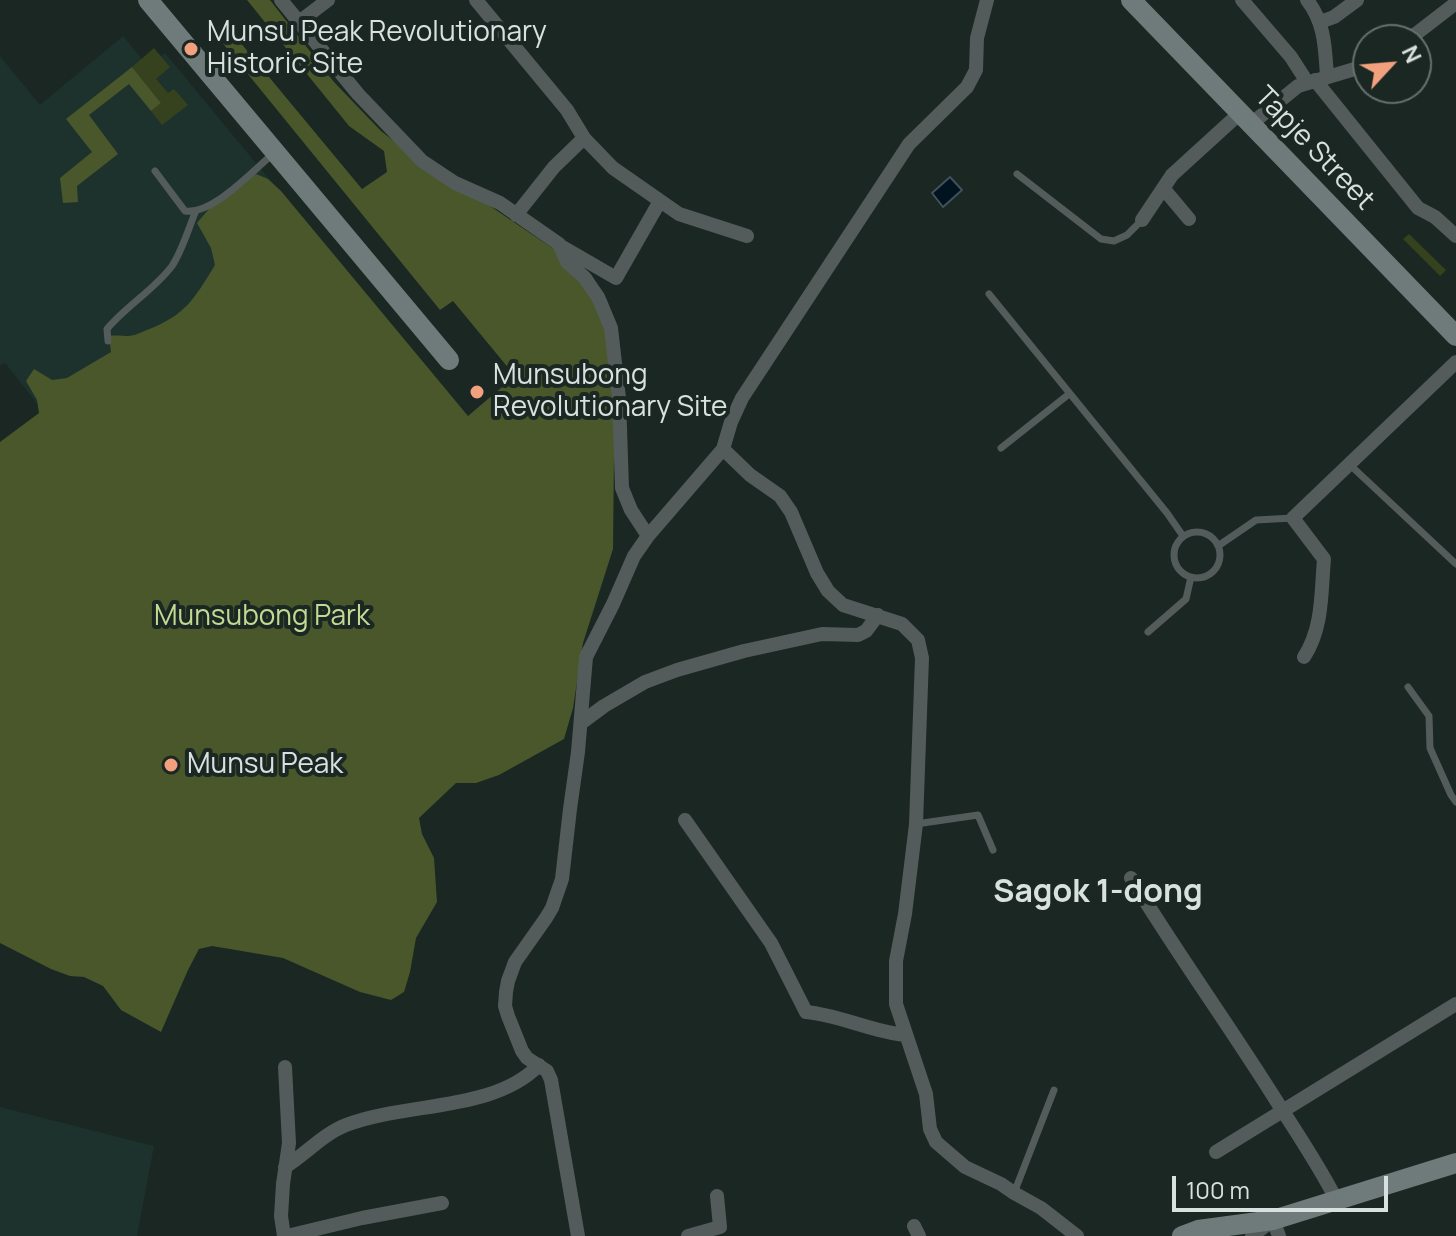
<!DOCTYPE html>
<style>
body{margin:0}
#map{position:relative;width:1456px;height:1236px;overflow:hidden;background:#1a2723;font-family:Manrope,sans-serif}
canvas{display:block}
.north{position:absolute;left:1352px;top:24px;width:80px;height:80px;box-sizing:border-box;background:#1a2723;border:2px solid #66716e;border-radius:50%;rotate:64deg;font-size:22px;font-weight:700;line-height:32px;text-align:center;color:#d9e1df}
.north::after{content:'';display:block;margin:auto;width:28px;height:36px;background:#f2a17e;clip-path:polygon(50% 0,100% 100%,50% 72%,0 100%)}
.scale{position:absolute;left:1172px;top:1176px;width:216px;height:36px;box-sizing:border-box;border:4px solid #d9e1df;border-top:0;padding-left:10px;font-size:24px;line-height:28px;white-space:nowrap;color:#d9e1df;-webkit-text-stroke:6px #1a2723;paint-order:stroke}
</style>
<div id="map">
<canvas width="1456" height="1236"></canvas>
<div class="north">N</div>
<div class="scale">100 m</div>
</div>
<script>
const c = document.querySelector('canvas').getContext('2d');
c.lineJoin = 'round';
function paint(path, color) {
  c.fillStyle = color;
  c.fill(path, 'evenodd');
}
function strokePath(path, color, width, dash) {
  c.strokeStyle = color;
  c.lineWidth = width;
  c.lineCap = dash ? 'butt' : 'round';
  c.setLineDash(dash || []);
  c.stroke(path);
}
function write(font, color, halo, rows, align = 'center') {
  c.font = font + ' Manrope,sans-serif';
  c.lineWidth = 8;
  c.setLineDash([]);
  c.textBaseline = 'middle';
  c.strokeStyle = halo;
  c.fillStyle = color;
  for (const [text, x, y, turn = 0] of rows) {
    c.save();
    c.translate(x, y);
    c.rotate((+turn || 0) * Math.PI / 180);
    c.textAlign = isNaN(turn) ? turn : align;
    if (halo) c.strokeText(text, 0, 0);
    c.fillText(text, 0, 0);
    c.restore();
  }
}
paint(new Path2D(`
 M123 36 147 65 165 53 303 220 57 429 5 363 0 365V56L40 105Z
 M0 1107 154 1146 137 1236H0Z`), '#1d322d');
paint(new Path2D(`
 M154 48 170 67 156 79 168 93 174 89 188 105 162 125 151 111 161 103 132 67Z
 M1409 234 1446 270 1440 276 1403 239Z`), '#36411d');
paint(new Path2D(`
 M247 0H270L334 82 381 131 450 185 484 202 591 274 603 294 620 391 614 455 613 549 583 643 573 708 564 739 499 775 476 783H456L419 818 422 834 434 858 437 902 416 938 410 972 404 992 391 1000 360 992 283 958 212 946 199 949 188 970 161 1032 121 1010 103 986 84 977 70 976 51 969 0 943V442L39 413 37 400 26 381 34 369 52 380 67 378 111 352 109 336C117 335 122 336 128 336 134 336 142 332 147 330 186 315 194 299 215 265L211 248 197 223 214 203 256 174 268 179 281 191 468 416 515 376 453 301 440 310 212 30 225 24 362 189 387 172 384 151 349 126Z
 M132 67 161 103 151 111 129 84 89 115 118 154 77 186 78 202 63 203 60 178 92 152 66 119Z`), '#49572a');
const water = new Path2D(`
 M950 177 962 190 943 207 932 193Z`);
paint(water, '#00131f');
strokePath(water, '#415159', 2);
strokePath(new Path2D(`
 M155 171 185 211C213 215 252 171 273 154
 M1017 174 1101 239 1114 241 1127 235 1141 221
 M989 294 1167 513 1183 536
 M108 341 107 329C126 306 154 290 172 266 182 251 188 230 195 213
 M1001 448 1069 394
 M1349 464 1456 564
 M1174 555a23 23 0 1 1 46 0a23 23 0 1 1-46 0Z
 M1218 546 1256 520 1293 518
 M1148 632 1186 599 1191 577
 M1408 687 1429 716 1430 748 1451 795 1456 802
 M916 824 978 815 993 850
 M1014 1193 1054 1090`), '#545b5b', 7);
strokePath(new Path2D(`
 M281 0 358 94 422 161 455 183 500 203 559 244 567 262 584 277 598 297 611 328 619 398 622 488 631 510 648 536
 M476 0 567 110 584 138 613 168 679 214 747 236
 M1242 0 1291 57 1307 82
 M1307 0C1325 23 1325 48 1327 76
 M299 22 328 0
 M1320 22 1334 17 1357 0
 M1408 40 1456 3
 M1315 80 1418 208 1435 217 1456 236
 M1251 124 1298 86 1368 65
 M1163 188 1189 219
 M516 215 554 167 584 138
 M1142 220 1172 175 1240 113
 M559 245 616 278 660 201
 M723 449 750 475 780 496 791 512 817 573 828 591 843 605 902 624 918 640 922 658 916 824 905 914 896 961V1004L926 1094 930 1129 936 1142 965 1167 1001 1184 1014 1193 1041 1208 1077 1236
 M1304 657C1323 628 1321 593 1324 559L1293 518 1456 362
 M581 723 604 706 645 682 677 670 744 651 822 634 858 635 866 631 878 615
 M685 820 771 943 806 1012C840 1015 872 1032 906 1035
 M1131 878C1178 955 1231 1028 1279 1105 1299 1136 1319 1166 1336 1199
 M1216 1152 1456 1004
 M285 1167C306 1154 323 1134 346 1125 405 1102 494 1112 539 1065
 M914 1226 919 1236
 M284 1236 281 1216 283 1184 289 1143 285 1067
 M287 1236 362 1218 442 1203
 M578 1236 551 1080 547 1071 527 1058 522 1051 508 1016 505 1006 506 992 508 981 515 962 546 918 552 908 562 879 570 809 578 752 586 657 613 604 634 556 648 536 723 449 731 422 742 398 909 144 967 87 976 70 977 38 987 0
 M688 1236 720 1227 717 1196
 M1252 1236 1273 1220 1279 1236`), '#545b5b', 14);
strokePath(new Path2D(`
 M148 0 449 360
 M1131 0 1456 336
 M1182 1236 1198 1230 1273 1220 1456 1163`), '#6f7a7b', 20);
for (const [x, y, r, color] of [
 [191,49,8,"#f2a17e"],
 [477,392,8,"#f2a17e"],
 [171,765,8,"#f2a17e"]
]) {
  const dot = new Path2D();
  dot.arc(x, y, r, 0, 2 * Math.PI);
  c.fillStyle = color;
  c.fill(dot);
  strokePath(dot, '#1a2723', 3);
}
write('28px', '#d9e1df', '#1a2723', [
 ["Munsu Peak Revolutionary",207,33],
 ["Historic Site",207,65],
 ["Munsubong",493,376],
 ["Revolutionary Site",493,408],
 ["Munsu Peak",187,765]
], 'left');
write('28px', '#d9e1df', '#1a2723', [
 ["Tapje Street",1314,149,46]
]);
write('28px', '#c1d990', '#1a2723', [
 ["Munsubong Park",262,617]
]);
write('bold 32px', '#d9e1df', '#1a2723', [
 ["Sagok 1-dong",1098,893]
]);
</script>
